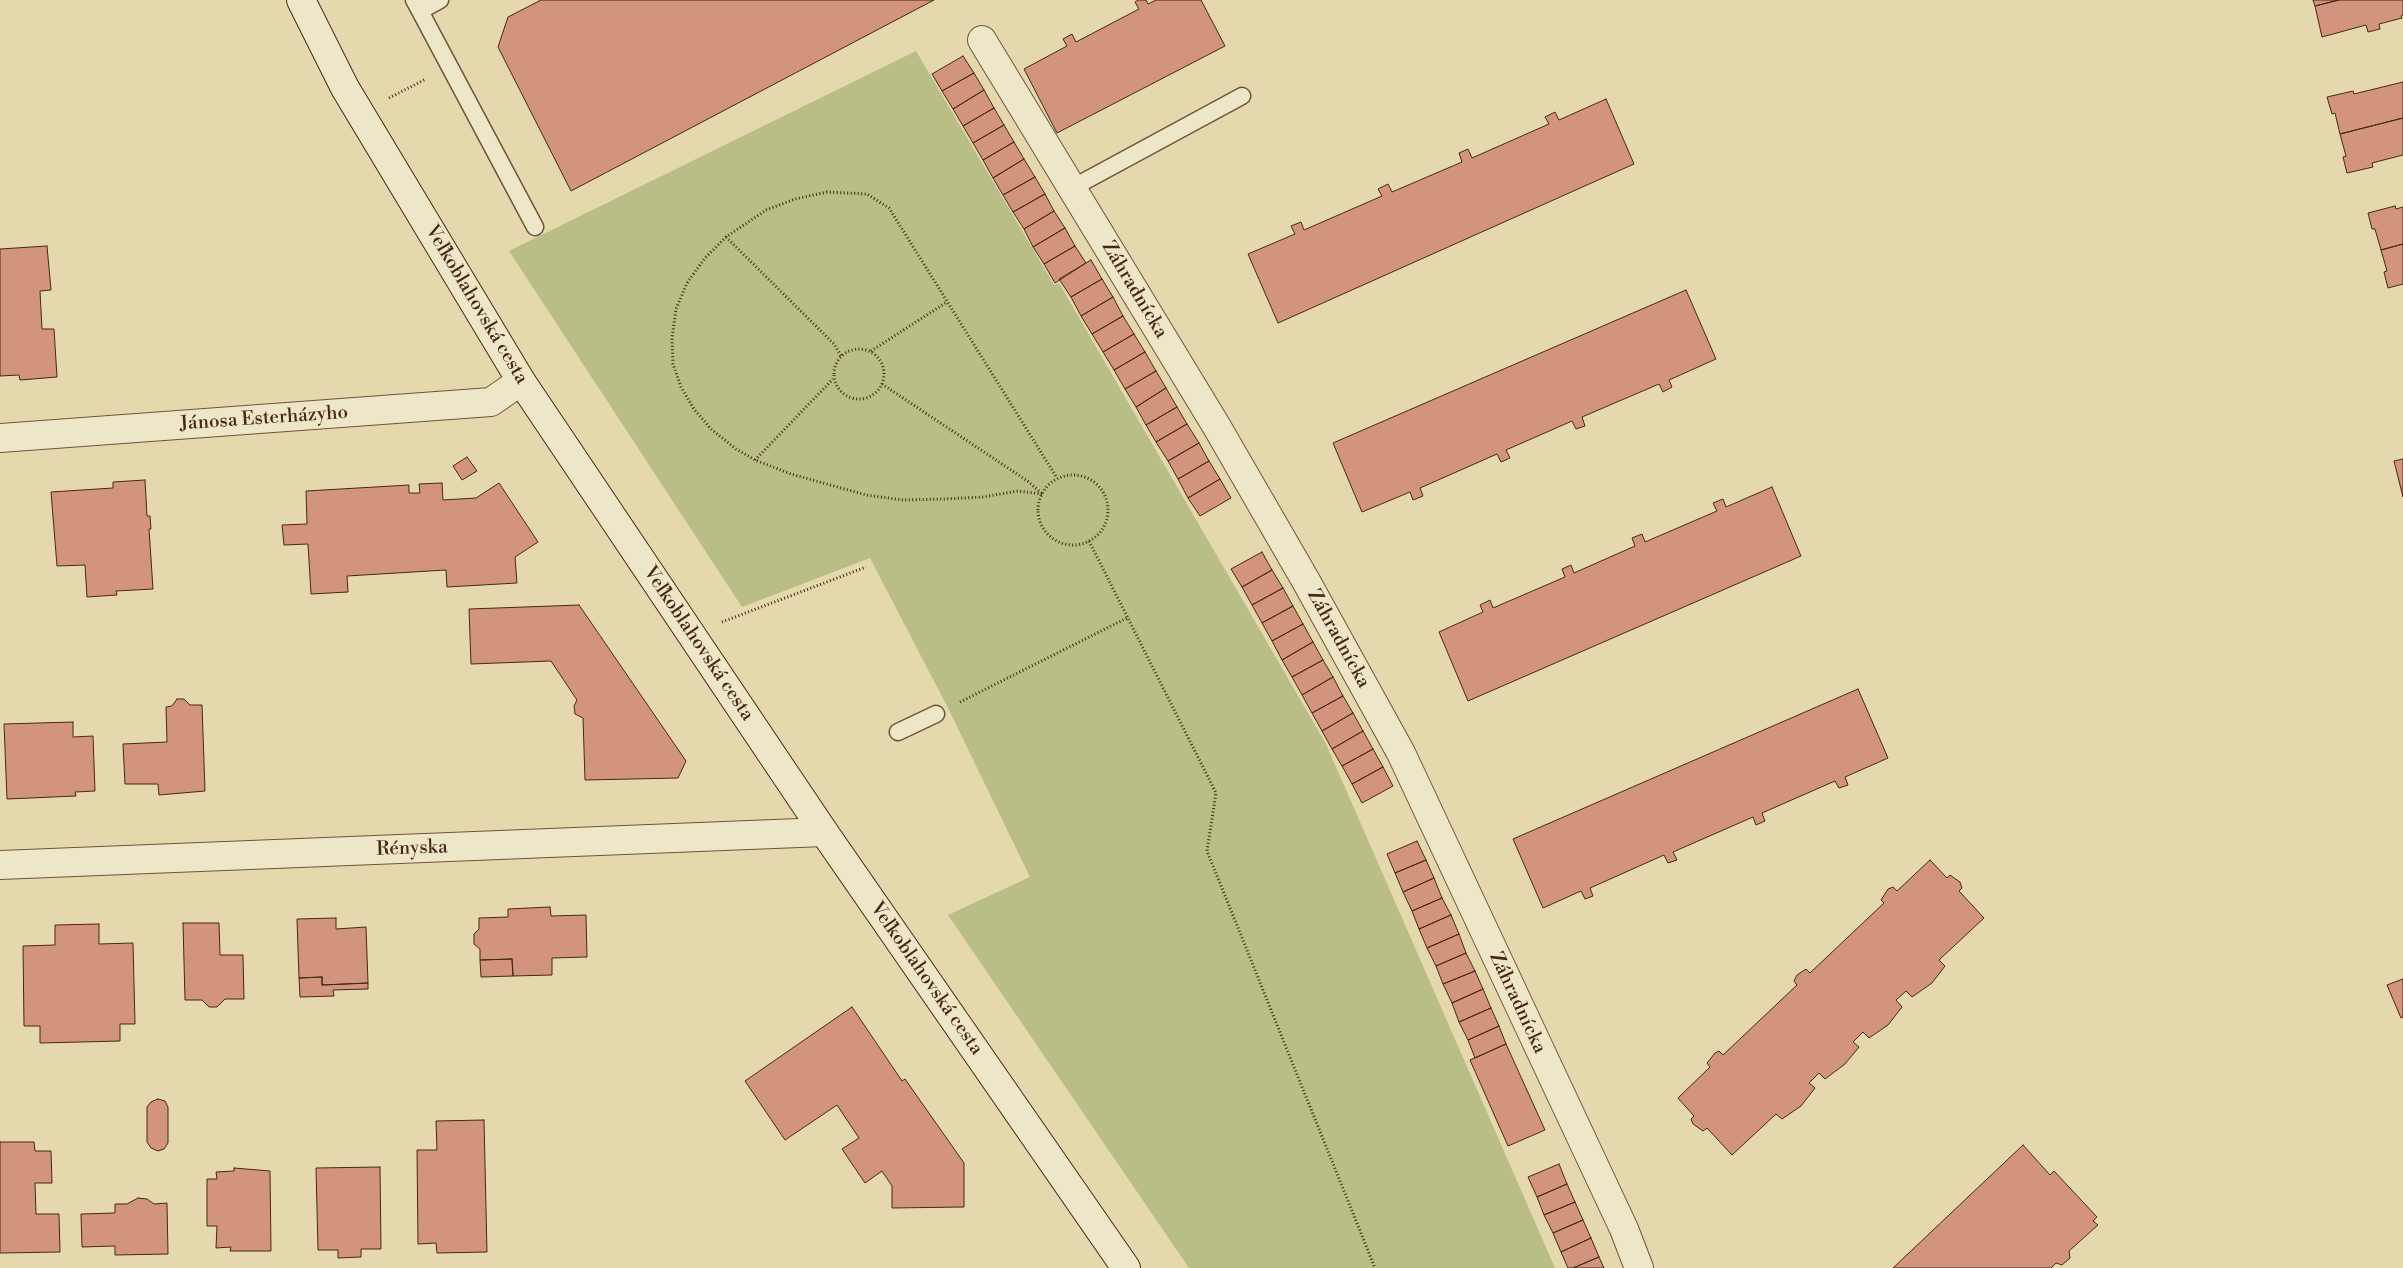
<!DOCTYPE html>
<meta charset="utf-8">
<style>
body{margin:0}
canvas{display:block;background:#e5d8ac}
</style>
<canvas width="2403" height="1268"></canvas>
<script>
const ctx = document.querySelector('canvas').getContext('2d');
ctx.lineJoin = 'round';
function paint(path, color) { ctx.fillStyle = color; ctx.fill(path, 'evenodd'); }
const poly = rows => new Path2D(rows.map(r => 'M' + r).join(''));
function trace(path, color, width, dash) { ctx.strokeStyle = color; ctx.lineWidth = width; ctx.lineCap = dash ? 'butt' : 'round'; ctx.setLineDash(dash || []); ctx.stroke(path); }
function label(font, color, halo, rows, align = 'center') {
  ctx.font = font + ' "Libre Bodoni",serif'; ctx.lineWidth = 5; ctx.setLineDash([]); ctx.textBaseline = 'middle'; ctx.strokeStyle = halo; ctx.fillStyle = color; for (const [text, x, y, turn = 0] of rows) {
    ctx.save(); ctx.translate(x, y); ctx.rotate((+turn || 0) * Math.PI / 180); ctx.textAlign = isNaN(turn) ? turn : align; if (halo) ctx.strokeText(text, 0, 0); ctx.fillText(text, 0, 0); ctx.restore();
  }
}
paint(poly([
 [916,51,1054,285,1059,283,1326,744,1555,1268,1189,1268,948,915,1030,877,948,708,870,558,742,607,509,251]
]), '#b9bd86');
const building = poly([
 [541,0,934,0,571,191,498,47,508,17,541,0],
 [1138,0,1146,0,1148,4,1156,0,1201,0,1225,46,1057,133,1024,69,1067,46,1063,39,1072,34,1076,42,1139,9,1135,2,1138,0],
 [2313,0,2339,0,2315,6,2313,0],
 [2339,0,2403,0,2403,15,2401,16,2402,18,2379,24,2380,29,2368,32,2366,25,2322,37,2315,6,2339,0],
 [963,56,974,73,942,91,932,74,963,56],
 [974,73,984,90,953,109,942,91,974,73],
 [2403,82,2403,118,2340,134,2335,113,2332,114,2327,97,2353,91,2354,94,2403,82],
 [984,90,994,108,963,126,953,109,984,90],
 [1606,99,1634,164,1278,323,1248,254,1295,234,1291,226,1301,222,1304,230,1382,196,1378,189,1388,184,1392,192,1462,162,1459,153,1468,149,1472,158,1549,124,1545,117,1555,112,1559,120,1606,99],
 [994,108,1004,125,973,143,963,126,994,108],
 [2403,118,2403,155,2372,163,2373,167,2347,173,2343,157,2346,156,2340,134,2403,118],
 [1004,125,1014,142,983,160,973,143,1004,125],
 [1014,142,1024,159,993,178,983,160,1014,142],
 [1024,159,1035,177,1003,195,993,178,1024,159],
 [1035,177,1045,194,1013,212,1003,195,1035,177],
 [1045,194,1054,211,1024,229,1013,212,1045,194],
 [2395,206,2396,209,2403,207,2403,244,2381,250,2375,229,2372,229,2368,213,2395,206],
 [1054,211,1065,228,1033,247,1024,229,1054,211],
 [1065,228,1075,246,1044,264,1033,247,1065,228],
 [2403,244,2403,284,2388,288,2384,272,2387,271,2381,250,2403,244],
 [47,246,51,290,40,291,42,329,54,329,57,377,20,380,19,375,0,376,0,249,47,246],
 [1075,246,1086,263,1055,283,1044,264,1075,246],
 [1091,260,1102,279,1071,297,1059,279,1091,260],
 [1102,279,1113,297,1081,316,1071,297,1102,279],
 [1686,290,1716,359,1669,380,1672,387,1663,392,1659,384,1582,417,1585,426,1576,429,1572,421,1506,450,1510,458,1501,462,1497,454,1420,488,1423,496,1413,500,1410,492,1362,512,1333,443,1686,290],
 [1113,297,1123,316,1092,334,1081,316,1113,297],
 [1123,316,1134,334,1103,352,1092,334,1123,316],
 [1134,334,1145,352,1114,370,1103,352,1134,334],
 [1145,352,1156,371,1125,389,1114,370,1145,352],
 [1156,371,1166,388,1136,407,1125,389,1156,371],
 [1166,388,1177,407,1146,425,1136,407,1166,388],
 [1177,407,1187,424,1156,442,1146,425,1177,407],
 [1187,424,1199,443,1168,461,1156,442,1187,424],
 [1199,443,1209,461,1178,479,1168,461,1199,443],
 [467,457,477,471,462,480,453,466,467,457],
 [2403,459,2403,497,2394,461,2403,459],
 [1209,461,1220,479,1188,498,1178,479,1209,461],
 [1220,479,1231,498,1200,516,1188,498,1220,479],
 [145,480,147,516,150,516,151,529,149,529,153,589,116,591,117,595,87,597,85,565,57,566,51,492,113,488,113,482,145,480],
 [442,483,443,500,476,498,499,483,538,542,515,557,517,583,447,587,446,570,347,576,348,592,311,594,308,544,284,545,282,525,307,524,306,491,409,485,409,493,420,493,419,484,442,483],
 [1772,487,1801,556,1468,701,1439,632,1483,612,1480,605,1490,600,1493,608,1565,577,1562,569,1571,565,1574,573,1635,546,1632,538,1642,534,1645,542,1717,511,1713,503,1723,499,1726,507,1772,487],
 [1262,552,1272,570,1242,587,1231,569,1262,552],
 [1272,570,1283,588,1252,605,1242,587,1272,570],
 [1283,588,1293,606,1262,623,1252,605,1283,588],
 [579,605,686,761,678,778,585,780,583,718,575,714,574,706,577,700,551,661,471,664,469,609,579,605],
 [1293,606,1303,624,1272,641,1262,623,1293,606],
 [1303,624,1313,642,1282,660,1272,641,1303,624],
 [1313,642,1323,660,1292,677,1282,660,1313,642],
 [1323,660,1333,677,1302,695,1292,677,1323,660],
 [1333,677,1343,696,1312,713,1302,695,1333,677],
 [1858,689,1888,758,1845,777,1848,785,1839,788,1835,781,1762,813,1765,821,1756,825,1753,817,1673,852,1677,860,1668,863,1664,855,1590,888,1593,896,1585,899,1581,891,1543,908,1513,839,1858,689],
 [1343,696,1353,713,1322,731,1312,713,1343,696],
 [177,699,184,699,190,705,202,705,205,791,159,795,158,784,125,784,123,744,167,742,166,707,172,706,177,699],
 [1353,713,1363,731,1332,749,1322,731,1353,713],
 [73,722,73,737,93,736,95,791,75,792,76,796,7,799,4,724,73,722],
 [1363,731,1373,749,1342,766,1332,749,1363,731],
 [1373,749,1383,767,1352,784,1342,766,1373,749],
 [1383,767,1393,786,1362,803,1352,784,1383,767],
 [1417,841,1426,860,1395,873,1387,854,1417,841],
 [1426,860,1434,878,1403,892,1395,873,1426,860],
 [1930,860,1947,878,1950,875,1960,882,1962,888,1959,891,1984,918,1939,960,1945,966,1932,983,1912,997,1906,991,1896,1000,1902,1007,1888,1025,1869,1038,1863,1032,1853,1042,1859,1047,1845,1064,1825,1079,1819,1073,1809,1083,1815,1088,1801,1106,1782,1119,1776,1114,1732,1155,1707,1128,1703,1131,1693,1124,1691,1119,1694,1116,1678,1098,1710,1067,1707,1063,1715,1053,1719,1051,1723,1055,1797,985,1794,981,1797,975,1806,969,1810,973,1884,903,1881,900,1888,889,1893,887,1897,891,1930,860],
 [1434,878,1442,898,1412,911,1403,892,1434,878],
 [1442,898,1451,915,1419,929,1412,911,1442,898],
 [550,907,551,916,586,915,587,957,552,958,552,975,513,976,512,959,480,960,480,949,474,944,474,934,479,929,479,918,508,917,508,909,550,907],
 [1451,915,1459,934,1427,948,1419,929,1451,915],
 [336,918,336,929,366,927,368,983,322,985,322,977,299,978,297,919,336,918],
 [183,923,219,923,220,955,243,955,244,999,225,999,217,1007,209,1007,202,1000,185,1000,183,923],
 [99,924,99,944,133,943,135,1024,120,1024,120,1041,40,1043,40,1026,24,1026,23,946,55,945,55,925,99,924],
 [1459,934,1466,953,1436,966,1427,948,1459,934],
 [1466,953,1475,971,1443,984,1436,966,1466,953],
 [512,959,513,976,481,977,480,960,512,959],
 [1475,971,1483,989,1452,1003,1443,984,1475,971],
 [322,977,322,985,368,983,368,989,333,990,334,996,300,997,299,978,322,977],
 [2403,979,2403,1017,2401,1018,2387,985,2403,979],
 [1483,989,1491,1008,1459,1022,1452,1003,1483,989],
 [852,1007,902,1081,905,1079,964,1163,964,1207,892,1208,892,1186,882,1171,865,1183,842,1149,859,1138,837,1105,785,1140,745,1081,852,1007],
 [1491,1008,1499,1026,1468,1040,1459,1022,1491,1008],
 [1499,1026,1506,1044,1475,1058,1468,1040,1499,1026],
 [1506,1044,1545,1130,1508,1146,1470,1060,1506,1044],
 [158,1099,165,1101,168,1107,168,1143,164,1149,158,1151,151,1148,147,1142,147,1107,151,1102,158,1099],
 [484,1120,487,1252,437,1253,436,1243,418,1244,417,1150,437,1150,436,1121,484,1120],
 [0,1142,34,1142,35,1151,51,1151,52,1183,35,1183,36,1214,59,1214,60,1252,0,1253,0,1142],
 [2023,1145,2050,1175,2054,1171,2097,1217,2093,1221,2098,1225,2069,1251,2070,1258,2062,1265,2056,1263,2051,1268,1893,1268,2023,1145],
 [1559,1164,1567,1184,1537,1197,1528,1177,1559,1164],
 [380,1167,381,1249,361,1249,361,1257,338,1258,338,1250,318,1250,316,1168,380,1167],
 [234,1168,270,1171,271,1251,230,1251,231,1247,216,1248,217,1226,207,1226,207,1179,217,1179,216,1172,234,1171,234,1168],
 [1567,1184,1575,1202,1544,1215,1537,1197,1567,1184],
 [138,1198,147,1199,154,1204,167,1203,168,1254,115,1255,115,1246,82,1247,81,1214,115,1213,115,1204,127,1204,138,1198],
 [1575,1202,1583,1220,1553,1233,1544,1215,1575,1202],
 [1583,1220,1591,1238,1561,1252,1553,1233,1583,1220],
 [1591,1238,1599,1257,1573,1268,1568,1268,1561,1252,1591,1238],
 [1599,1257,1604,1268,1573,1268,1599,1257]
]);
paint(building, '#d2947d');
trace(building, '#462815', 1);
const lane = poly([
 [414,0,420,11,440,0],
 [420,11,535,227],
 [1072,188,1242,96],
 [898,732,936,714]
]);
const street = poly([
 [982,40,1217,427,1306,581,1401,753,1624,1229,1639,1268],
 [0,438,491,402,521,381],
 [0,865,824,832]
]);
const secondary = poly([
 [301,0,345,88,521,381,824,832,1126,1268]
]);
trace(lane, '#6e543b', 19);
trace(street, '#6e543b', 30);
trace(secondary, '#462815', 30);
trace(poly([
 [389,98,426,79],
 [726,237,834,344,841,356],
 '834 374a25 25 0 1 1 50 0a25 25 0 1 1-50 0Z',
 [871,351,947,302],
 [882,384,1029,482,1041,493],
 [755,460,833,379],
 '1038 510a35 35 0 1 1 70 0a35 35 0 1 1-70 0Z',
 [1042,494,1018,491,983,497,944,499,903,500,866,495,791,474,755,460,736,449,711,429,694,409,681,387,673,364,672,338,676,309,687,283,705,258,726,237,766,210,795,199,827,192,867,194,889,208,1057,478],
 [1089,541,1216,793,1207,851,1375,1268],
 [722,622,866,567],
 [960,702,1129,617]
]), '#462815', 3, [1, 2.5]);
trace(lane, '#eee6c9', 16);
trace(street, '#eee6c9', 28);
trace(secondary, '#eee6c9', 28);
label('19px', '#462815', '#eee6c9', [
 ["Záhradnícka",1134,290,59],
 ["Veľkoblahovská cesta",476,305,59],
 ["Jánosa Esterházyho",264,419,-4],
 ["Záhradnícka",1338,639,61],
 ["Veľkoblahovská cesta",698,644,56],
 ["Rényska",412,849,-2],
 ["Veľkoblahovská cesta",926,979,55],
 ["Záhradnícka",1517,1003,65]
]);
</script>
